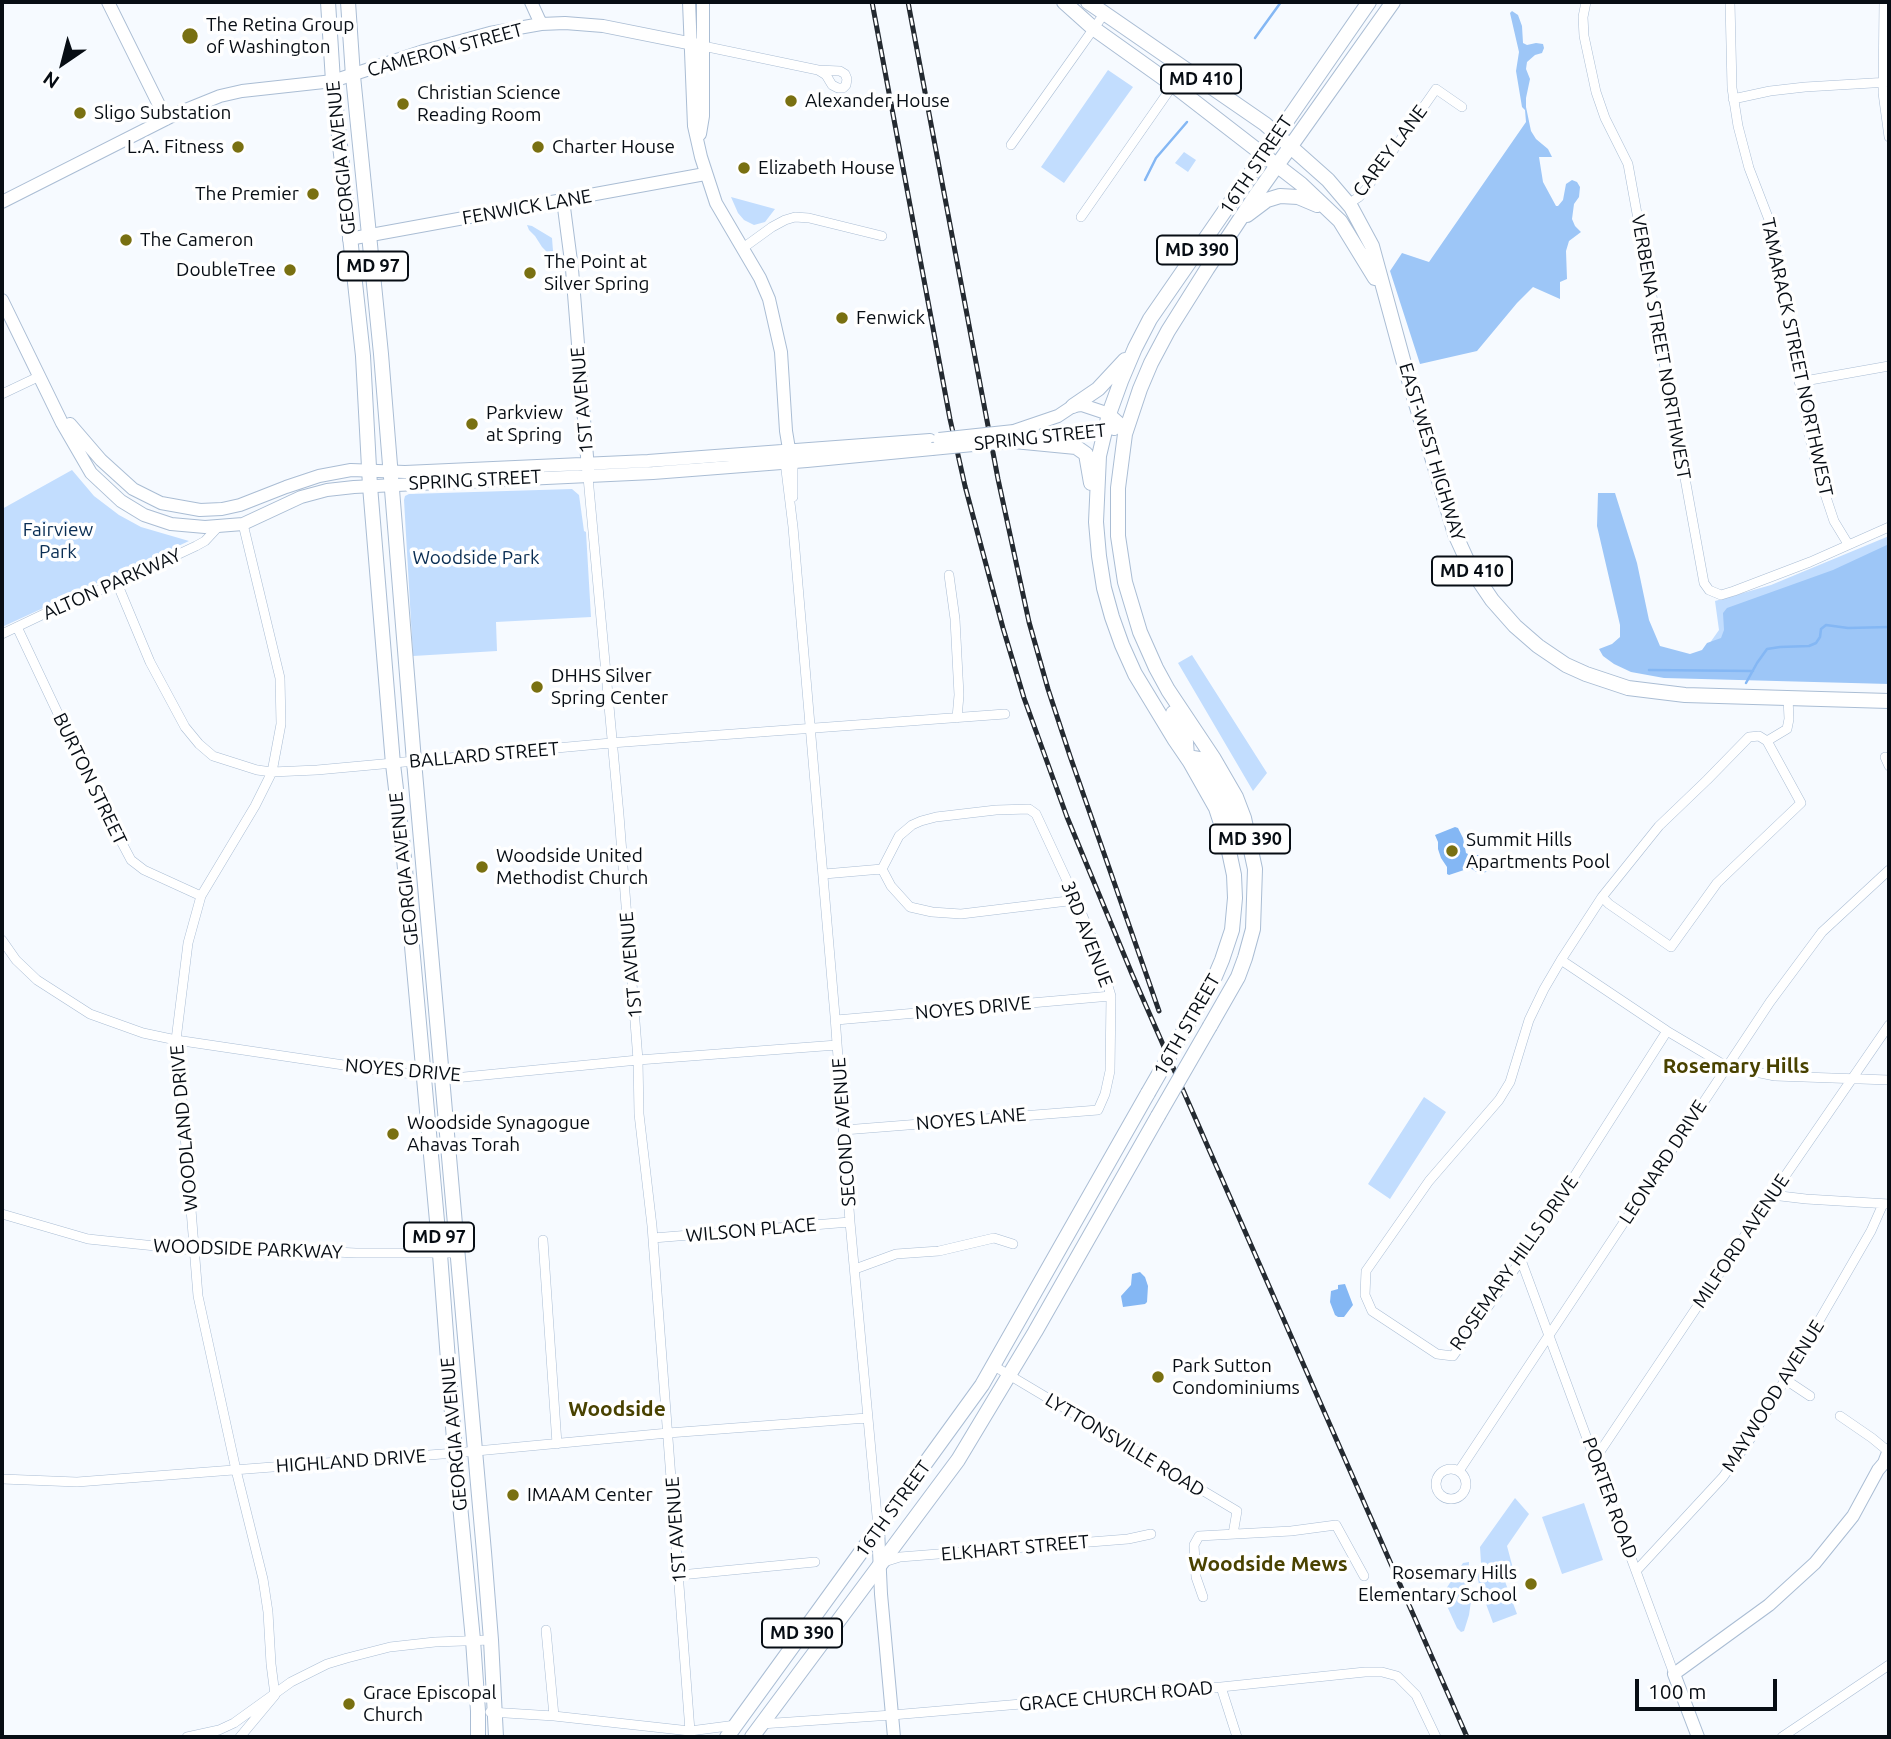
<!DOCTYPE html>
<style>
body{margin:0}
#map{position:relative;width:1891px;height:1739px;overflow:hidden;background:#f6faff;font-family:Ubuntu,sans-serif}
canvas{display:block}
.frame{position:absolute;inset:0;border:4px solid #070d14;pointer-events:none}
.north{position:absolute;left:28px;top:28px;width:70px;height:70px;-webkit-text-stroke:5px #fff;paint-order:stroke;rotate:215deg;font-size:19px;font-weight:700;line-height:28px;text-align:center;color:#070d14}
.north::after{content:'';display:block;margin:auto;width:24px;height:32px;background:#070d14;clip-path:polygon(50% 0,100% 100%,50% 72%,0 100%)}
.scale{position:absolute;left:1635px;top:1679px;width:142px;height:32px;box-sizing:border-box;border:4px solid #070d14;border-top:0;padding-left:9px;font-size:21px;line-height:24px;white-space:nowrap;color:#070d14;-webkit-text-stroke:5px #fff;paint-order:stroke}
</style>
<div id="map">
<canvas width="1891" height="1739"></canvas>
<div class="frame"></div>
<div class="north">N</div>
<div class="scale">100 m</div>
</div>
<script>
const ctx = document.querySelector('canvas').getContext('2d');
ctx.lineJoin = 'round';
function paint(path, color) { ctx.fillStyle = color; ctx.fill(path, 'evenodd'); }
const poly = rows => new Path2D(rows.map(r => 'M' + r).join(''));
function trace(path, color, width, dash) { ctx.strokeStyle = color; ctx.lineWidth = width; ctx.lineCap = dash ? 'butt' : 'round'; ctx.setLineDash(dash || []); ctx.stroke(path); }
function label(font, color, halo, rows, align = 'center') {
  ctx.font = font + ' Ubuntu,sans-serif'; ctx.lineWidth = 7; ctx.setLineDash([]); ctx.textBaseline = 'middle'; ctx.strokeStyle = halo; ctx.fillStyle = color; for (const [text, x, y, turn = 0] of rows) {
    ctx.save(); ctx.translate(x, y); ctx.rotate((+turn || 0) * Math.PI / 180); ctx.textAlign = isNaN(turn) ? turn : align; if (halo) ctx.strokeText(text, 0, 0); ctx.fillText(text, 0, 0); ctx.restore();
  }
}
paint(poly([
 [1108,70,1133,87,1064,183,1041,167],
 [1184,152,1196,160,1188,172,1175,163],
 [731,197,775,209,765,222,754,225,744,220,738,213],
 [527,225,532,226,552,238,553,251,547,252,542,247,535,236,529,230],
 [72,470,94,496,119,515,141,527,189,541,2,627,2,509],
 [572,489,579,495,584,531,586,532,591,617,496,622,497,651,413,656,404,500,405,496,409,494],
 [1889,536,1889,617,1707,647,1719,630,1715,601,1771,585],
 [1192,655,1267,773,1253,791,1178,663],
 [1424,1097,1446,1112,1390,1199,1368,1184],
 [1515,1498,1529,1514,1507,1546,1514,1572,1503,1576,1517,1614,1493,1623,1479,1585,1477,1572,1481,1563,1480,1547],
 [1584,1503,1603,1560,1562,1574,1542,1517],
 [1469,1562,1467,1597,1471,1601,1469,1615,1464,1631,1461,1632,1457,1628,1442,1595,1463,1563]
]), '#c2ddfe');
paint(poly([
 [1512,11,1518,15,1522,26,1523,43,1527,45,1536,43,1543,44,1544,48,1542,53,1535,55,1527,62,1526,69,1530,79,1526,98,1526,107,1531,131,1536,139,1548,149,1552,157,1539,157,1543,182,1556,206,1558,206,1563,200,1566,184,1572,180,1577,182,1580,187,1579,197,1574,204,1572,219,1575,226,1581,232,1569,241,1566,251,1567,279,1560,282,1560,299,1533,287,1517,303,1477,351,1420,364,1390,271,1402,253,1429,262,1526,122,1525,110,1522,107,1516,71,1519,52,1510,13],
 [1598,493,1615,493,1637,563,1649,620,1660,646,1690,654,1702,650,1707,643,1721,638,1724,630,1723,613,1727,608,1833,570,1889,544,1889,684,1664,678,1631,672,1614,664,1603,656,1599,649,1612,644,1620,637,1620,625,1597,526]
]), '#9dc6f7');
paint(poly([
 [1455,827,1458,828,1463,838,1466,853,1470,855,1483,855,1488,858,1490,864,1486,872,1480,874,1470,868,1449,875,1447,874,1447,867,1441,858,1438,849,1438,842,1435,835],
 [1140,1272,1145,1277,1148,1286,1147,1302,1145,1304,1123,1307,1121,1296,1131,1285,1132,1274],
 [1345,1284,1353,1305,1344,1317,1338,1317,1335,1315,1330,1302,1331,1291,1338,1289,1338,1285]
]), '#84b7f4');
trace(poly([
 [1255,38,1281,2],
 [1145,180,1156,158,1187,122],
 [1649,670,1753,671],
 [1746,683,1757,663,1767,649,1780,647,1809,646,1816,643,1820,637,1821,629,1826,625,1848,628,1889,627]
]), '#84b7f4', 2.5);
const street = poly([
 [1586,2,1583,17,1584,36,1596,92,1605,118,1628,164,1704,583,1709,590,1721,595,1734,591,1810,562,1889,527],
 [1730,2,1732,88,1738,126,1749,168,1771,225,1775,241,1808,430,1818,473,1834,521,1848,544],
 [1884,2,1883,93,1889,137],
 [703,46,818,70,840,71,845,74,847,79,846,85,843,88,838,88,832,85,826,75,818,70],
 [1733,99,1770,91,1805,87,1889,82],
 [1011,145,1104,14],
 [1348,204,1359,197,1366,189,1436,89,1462,107],
 [1081,217,1173,85],
 [743,248,772,227,785,220,795,217,809,218,882,236],
 [1799,382,1889,366],
 [2,394,40,376],
 [785,462,793,527,835,1016,850,1222,878,1527],
 [588,477,619,815,638,1060,639,1114,652,1226,690,1731],
 [793,497,793,462],
 [949,575,955,619,959,695,957,718],
 [117,583,150,662,185,727,199,744,213,756,257,770,272,772,317,770,611,743,1005,714],
 [17,627,97,796,131,860,144,870,201,896],
 [2,634,65,604,117,583,196,546,205,541,218,527],
 [1767,741,1787,729,1789,719,1788,698],
 [1885,757,1889,766],
 [824,874,882,869,891,886,910,907,932,912,961,914,1076,900],
 [1602,897,1609,904,1671,947,1717,883,1801,803,1767,741,1759,736,1749,737,1707,780,1659,826,1602,897,1561,960,1544,989,1529,1020,1510,1082,1499,1100,1429,1181,1366,1271,1365,1295,1372,1311,1437,1354,1453,1356,1521,1260,1667,1031],
 [2,940,16,960,37,980,90,1014,143,1033,176,1040,384,1071,454,1078,638,1060,837,1045],
 [1561,960,1667,1031,1726,1066,1775,1076,1889,1080],
 [836,1020,1111,996],
 [844,1130,1098,1110,1105,1094,1110,1071,1111,996,1098,953,1076,900,1036,814,1029,809,996,810,936,817,921,821,912,825,899,836,882,869],
 [1772,1195,1806,1199,1889,1204],
 [2,1214,88,1239,194,1250,292,1250,356,1253,457,1253],
 [653,1238,850,1222],
 [543,1240,557,1444],
 [1521,1260,1674,1674],
 [855,1269,896,1254,939,1251,994,1238,1013,1244],
 [994,1366,1237,1511,1233,1534],
 [1786,1380,1810,1396],
 [1840,1416,1872,1438,1889,1452],
 [1595,1459,1772,1195,1889,1025],
 '1436 1484a15 15 0 1 1 30 0a15 15 0 1 1-30 0Z',
 [1459,1471,1770,1002,1822,932,1889,870],
 [2,1479,77,1482,455,1453,668,1433,867,1418],
 [884,1562,900,1557,1128,1539,1151,1534],
 [1636,1571,1723,1477,1753,1435,1871,1231,1883,1204],
 [680,1575,815,1562],
 [1203,1597,1196,1577,1194,1545,1199,1536,1291,1531,1336,1525,1364,1576],
 [546,1630,554,1716],
 [1221,1687,1237,1737],
 [490,1712,554,1716,690,1731,736,1725],
 [761,1724,892,1715,1221,1687,1365,1672,1382,1672,1397,1676,1416,1695,1436,1737],
 [187,1737,219,1730,234,1723,291,1682,327,1664,347,1658,390,1647,435,1642,491,1640],
 [240,1737,275,1695,271,1664,268,1612,263,1579,236,1470,198,1296,178,1049,176,1040,188,943,201,896,255,806,272,772,281,724,280,678,243,524],
 [1782,1737,1889,1665]
]);
const secondary = poly([
 [108,2,166,119],
 [531,2,541,24],
 [689,2,694,126,701,157,716,203,760,278,769,299,781,352,786,431,790,455],
 [700,134,703,116,703,2],
 [563,200,572,269,588,469],
 [2,202,178,113,220,96,242,91,333,81,424,51,490,33,541,24,565,23,603,26,703,46],
 [349,239,705,174],
 [2,300,62,423,91,473,121,501,144,515,171,524,205,527,243,524,301,497,327,490,354,487,653,473,807,461,932,449],
 [70,424,101,460,133,489,161,503,200,510,222,509,240,505,286,487,319,476,351,470,405,472,648,461,930,440],
 [1014,431,1058,416,1073,406,1082,405,1109,414,1127,430],
 [1032,439,1106,427,1114,429],
 [878,1529,881,1594,894,1737],
 [1698,1737,1674,1674,1769,1605,1815,1563,1853,1516,1878,1470,1884,1463,1889,1450]
]);
const primary = poly([
 [328,2,333,81,363,356,370,486,393,764,403,847,440,1254,455,1453,473,1640,478,1711,478,1737],
 [348,2,353,76,381,354,414,761,484,1552,491,1640,496,1737],
 [1064,2,1093,28,1173,85,1301,184,1340,221,1375,278],
 [1088,2,1265,124,1328,180,1351,207,1372,246,1405,367,1455,534,1471,569,1492,600,1515,626,1538,646,1566,665,1586,674,1628,688,1685,695,1889,701],
 [1247,215,1267,200,1280,196,1298,197,1317,205],
 [1073,406,1098,389,1125,360],
 [1014,441,1076,447,1086,454,1091,483],
 [1173,713,1183,729,1186,742,1187,756],
 [1187,757,1199,759,1207,766,1212,773,1225,797,1242,842],
 [1194,1013,1211,986,1222,960,1232,930,1235,898,1234,875,1227,842,1216,808,1190,762,1175,740,1135,674,1122,645,1112,617,1104,588,1099,556,1096,522,1099,456,1109,414,1121,381,1135,348,1150,319,1369,2],
 [1210,1026,1238,977,1245,958,1253,929,1255,869,1244,818,1236,797,1214,759,1168,690,1156,668,1140,632,1125,582,1118,536,1118,488,1125,434,1140,389,1151,363,1168,331,1207,269,1256,195,1393,2],
 [727,1737,982,1385,1148,1093],
 [752,1737,958,1460,1035,1332,1158,1116]
]);
trace(street, '#aabdd4', 10);
trace(secondary, '#aabdd4', 14);
trace(primary, '#aabdd4', 16);
trace(street, '#fff', 9);
trace(secondary, '#fff', 12);
trace(primary, '#fff', 14);
const rail = poly([
 [872,2,950,419,965,486,1003,628,1024,698,1067,817,1132,974,1467,1737],
 [908,2,998,479,1029,622,1048,689,1070,756,1159,1011]
]);
trace(rail, '#242a31', 5);
trace(rail, '#fff', 2.5, [8]);
const secondaryBridge = poly([
 [939,439,1014,431],
 [932,449,1014,441]
]);
const primaryBridge = poly([
 [1148,1093,1194,1013],
 [1158,1116,1210,1026]
]);
trace(secondaryBridge, '#aabdd4', 14, []);
trace(primaryBridge, '#aabdd4', 16, []);
trace(secondaryBridge, '#fff', 12);
trace(primaryBridge, '#fff', 14);
for (const [x, y, r, color] of [
 [190,36,9,"#797011"],
 [791,101,7,"#797011"],
 [403,104,7,"#797011"],
 [80,113,7,"#797011"],
 [238,147,7,"#797011"],
 [538,147,7,"#797011"],
 [744,168,7,"#797011"],
 [313,194,7,"#797011"],
 [126,240,7,"#797011"],
 [290,270,7,"#797011"],
 [530,273,7,"#797011"],
 [842,318,7,"#797011"],
 [472,424,7,"#797011"],
 [537,687,7,"#797011"],
 [1452,851,7,"#797011"],
 [482,867,7,"#797011"],
 [393,1134,7,"#797011"],
 [1158,1377,7,"#797011"],
 [513,1495,7,"#797011"],
 [1531,1584,7,"#797011"],
 [349,1704,7,"#797011"]
]) { const dot = new Path2D(); dot.arc(x, y, r, 0, 2 * Math.PI); ctx.fillStyle = color; ctx.fill(dot); trace(dot, '#fff', 2.5); }
for (const [x, y, w] of [
 [1201,79,80],
 [1197,250,80],
 [373,266,70],
 [1472,571,80],
 [1250,839,80],
 [439,1237,70],
 [802,1633,80]
]) { const box = new Path2D(); box.roundRect(x - w / 2, y - 14.5, w, 29, 5); ctx.fillStyle = '#fff'; ctx.fill(box); trace(box, '#070d14', 2); }
label('bold 18px', '#070d14', null, [
 ["MD 410",1201,79],
 ["MD 390",1197,250],
 ["MD 97",373,266],
 ["MD 410",1472,571],
 ["MD 390",1250,839],
 ["MD 97",439,1237],
 ["MD 390",802,1633]
]);
label('19px', '#070d14', '#fff', [
 ["The Retina Group",206,25],
 ["of Washington",206,47],
 ["Christian Science",417,93],
 ["Reading Room",417,115],
 ["Alexander House",805,101],
 ["Sligo Substation",94,113],
 ["L.A. Fitness",224,147,"right"],
 ["Charter House",552,147],
 ["Elizabeth House",758,168],
 ["The Premier",299,194,"right"],
 ["The Cameron",140,240],
 ["The Point at",544,262],
 ["Silver Spring",544,284],
 ["DoubleTree",276,270,"right"],
 ["Fenwick",856,318],
 ["Parkview",486,413],
 ["at Spring",486,435],
 ["DHHS Silver",551,676],
 ["Spring Center",551,698],
 ["Summit Hills",1466,840],
 ["Apartments Pool",1466,862],
 ["Woodside United",496,856],
 ["Methodist Church",496,878],
 ["Woodside Synagogue",407,1123],
 ["Ahavas Torah",407,1145],
 ["Park Sutton",1172,1366],
 ["Condominiums",1172,1388],
 ["IMAAM Center",527,1495],
 ["Rosemary Hills",1517,1573,"right"],
 ["Elementary School",1517,1595,"right"],
 ["Grace Episcopal",363,1693],
 ["Church",363,1715]
], 'left');
label('19px', '#070d14', '#fff', [
 ["CAMERON STREET",445,50,-15],
 ["CAREY LANE",1390,151,-53],
 ["GEORGIA AVENUE",341,158,-96],
 ["16TH STREET",1256,165,-56],
 ["FENWICK LANE",527,207,-10],
 ["VERBENA STREET NORTHWEST",1661,347,80],
 ["TAMARACK STREET NORTHWEST",1797,357,78],
 ["1ST AVENUE",582,400,-95],
 ["SPRING STREET",1040,437,-6],
 ["EAST-WEST HIGHWAY",1432,452,73],
 ["SPRING STREET",475,480,-3],
 ["ALTON PARKWAY",112,584,-24],
 ["BALLARD STREET",484,755,-5],
 ["BURTON STREET",90,779,64],
 ["GEORGIA AVENUE",404,869,-96],
 ["3RD AVENUE",1087,934,69],
 ["1ST AVENUE",631,965,-95],
 ["NOYES DRIVE",973,1008,-5],
 ["16TH STREET",1187,1025,-60],
 ["NOYES DRIVE",403,1070,5],
 ["NOYES LANE",971,1119,-5],
 ["WOODLAND DRIVE",184,1128,-95],
 ["SECOND AVENUE",844,1132,-94],
 ["LEONARD DRIVE",1663,1162,-57],
 ["WILSON PLACE",751,1230,-5],
 ["MILFORD AVENUE",1741,1241,-56],
 ["WOODSIDE PARKWAY",248,1249,2],
 ["ROSEMARY HILLS DRIVE",1514,1263,-55],
 ["MAYWOOD AVENUE",1773,1396,-58],
 ["GEORGIA AVENUE",454,1434,-95],
 ["LYTTONSVILLE ROAD",1125,1445,31],
 ["HIGHLAND DRIVE",351,1461,-4],
 ["PORTER ROAD",1610,1498,70],
 ["16TH STREET",893,1509,-54],
 ["1ST AVENUE",676,1530,-94],
 ["ELKHART STREET",1015,1548,-5],
 ["GRACE CHURCH ROAD",1116,1696,-5]
]);
label('19px', '#092d53', '#fff', [
 ["Fairview",58,530],
 ["Park",58,552],
 ["Woodside Park",476,558]
]);
label('bold 21px', '#494200', '#fff', [
 ["Rosemary Hills",1736,1066],
 ["Woodside",617,1409],
 ["Woodside Mews",1268,1564]
]);
</script>
